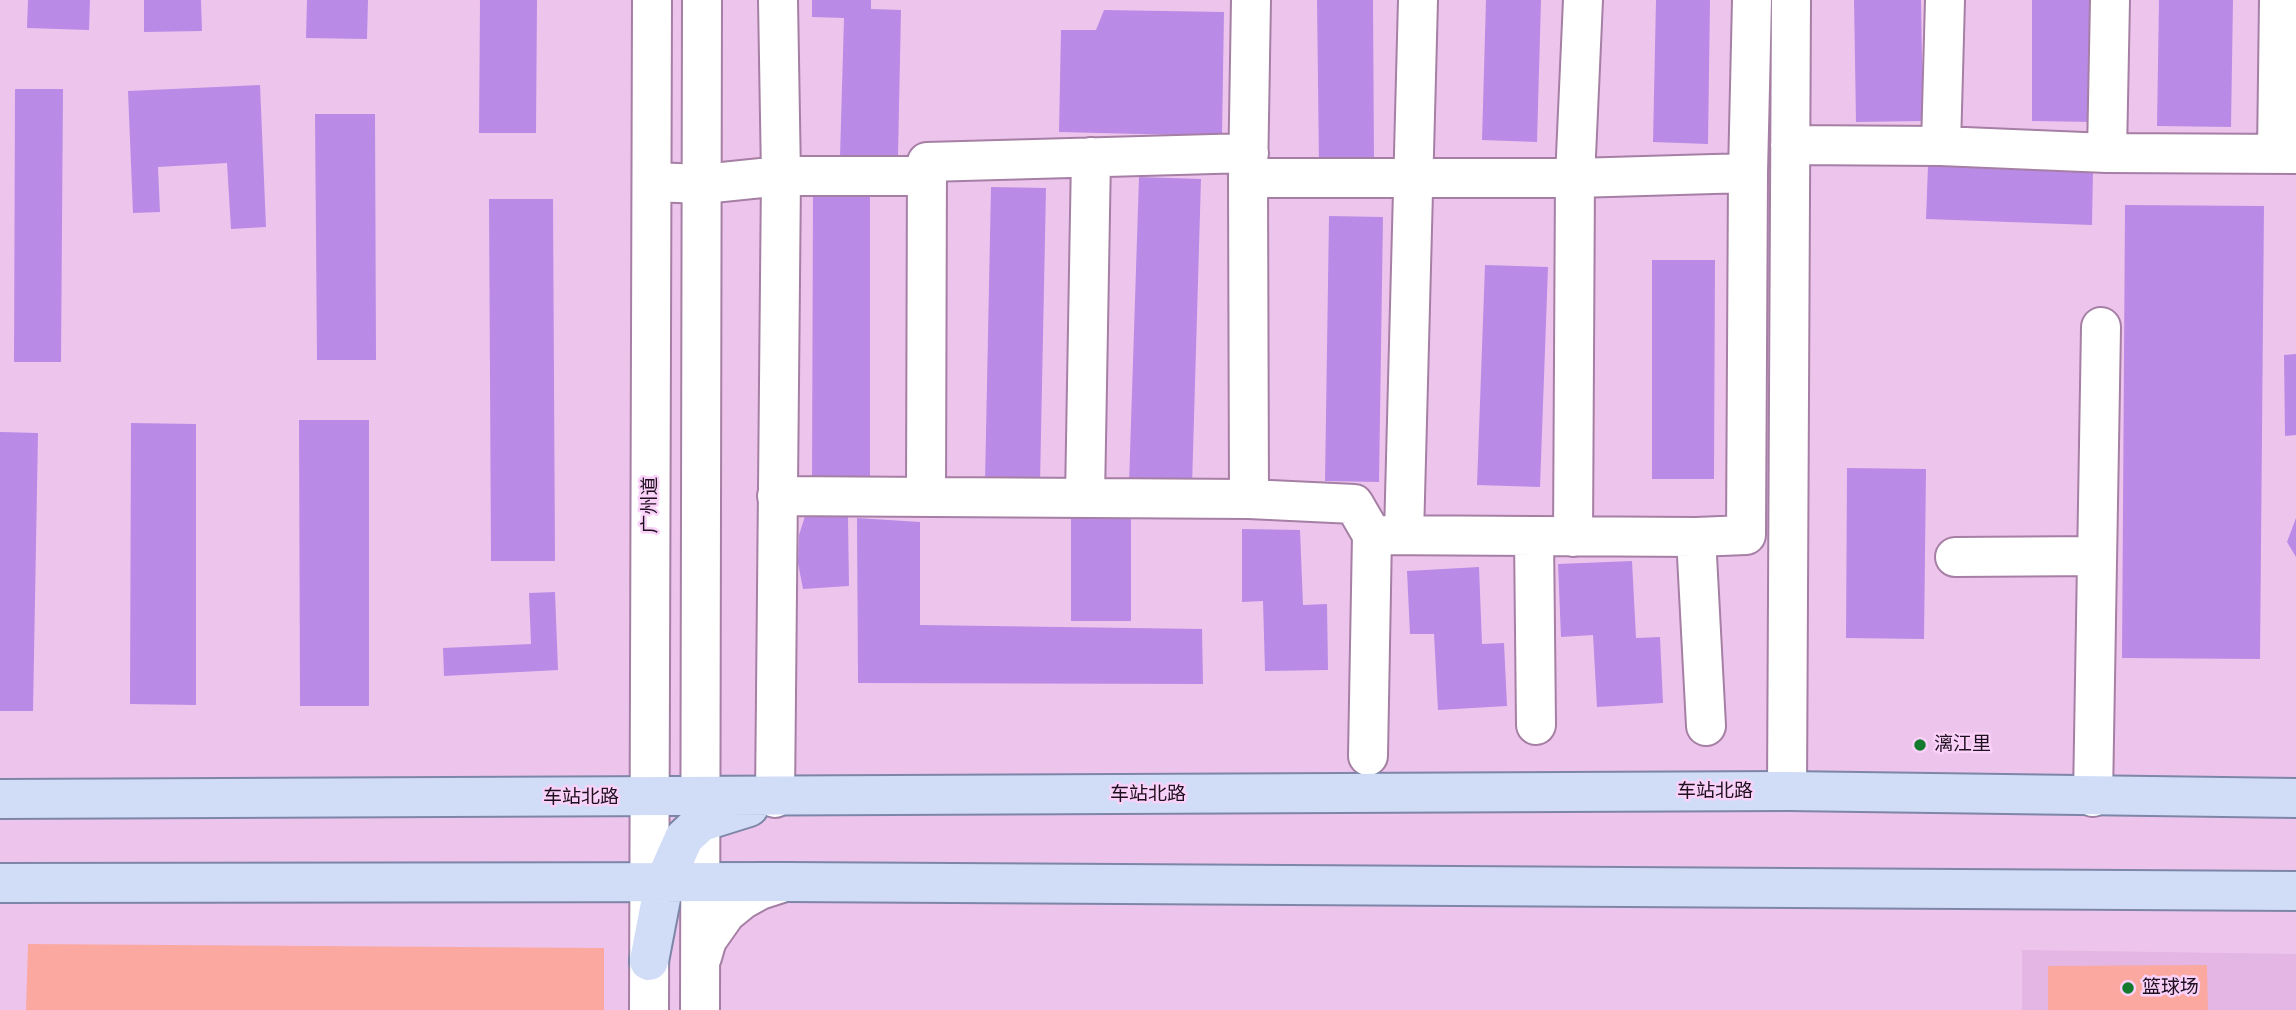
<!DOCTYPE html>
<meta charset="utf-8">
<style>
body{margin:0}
canvas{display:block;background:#edc4ec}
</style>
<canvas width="2296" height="1010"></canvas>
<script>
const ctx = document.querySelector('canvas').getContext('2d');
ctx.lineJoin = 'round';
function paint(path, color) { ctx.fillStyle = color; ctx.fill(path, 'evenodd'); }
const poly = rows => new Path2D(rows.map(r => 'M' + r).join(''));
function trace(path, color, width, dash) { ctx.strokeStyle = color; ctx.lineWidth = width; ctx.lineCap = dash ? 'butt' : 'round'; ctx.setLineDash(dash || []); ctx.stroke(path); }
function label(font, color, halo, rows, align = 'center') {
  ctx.font = font + ' "PT Sans Narrow","Noto Sans SC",sans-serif'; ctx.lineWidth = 5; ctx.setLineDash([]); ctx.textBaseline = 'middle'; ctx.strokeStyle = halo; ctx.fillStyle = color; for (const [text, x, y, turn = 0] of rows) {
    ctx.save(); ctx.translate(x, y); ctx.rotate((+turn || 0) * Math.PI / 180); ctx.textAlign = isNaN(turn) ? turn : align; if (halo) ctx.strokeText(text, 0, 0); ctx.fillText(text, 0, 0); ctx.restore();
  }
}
paint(poly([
 [2022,950,2296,954,2296,1010,2022,1010]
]), '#e4b6e3');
paint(poly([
 [28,944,604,948,604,1010,26,1010],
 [2207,965,2208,1010,2048,1010,2048,966]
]), '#fba9a0');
paint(poly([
 [28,0,90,0,89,30,27,28],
 [144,0,201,0,202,31,144,32],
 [307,0,368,0,367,39,306,38],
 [480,0,537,0,536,133,479,133],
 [812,0,871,0,871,9,901,10,898,156,840,157,844,18,812,17],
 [1317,0,1373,0,1374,165,1319,166],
 [1486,0,1541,0,1537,142,1482,140],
 [1656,0,1710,0,1708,144,1653,142],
 [1854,0,1921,0,1923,121,1856,122],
 [2032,0,2094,0,2094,122,2032,121],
 [2159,0,2233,0,2231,127,2157,126],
 [1104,10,1224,12,1222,136,1059,132,1061,30,1096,30],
 [260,85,266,227,231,229,227,163,158,167,160,212,133,213,128,91],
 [15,89,63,89,61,362,14,362],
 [315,114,375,114,376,360,317,360],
 [1928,166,2093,171,2092,225,1926,219],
 [1139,177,1201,179,1192,486,1129,484],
 [991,187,1046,188,1040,483,985,482],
 [813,192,870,194,870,477,812,480],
 [489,199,553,199,555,561,491,561],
 [2125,205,2264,206,2260,659,2122,658],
 [1329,216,1383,217,1379,482,1325,481],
 [1652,260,1715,260,1714,479,1652,479],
 [1485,265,1548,267,1540,487,1477,485],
 [2296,354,2296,435,2285,436,2284,355],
 [299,420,369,420,369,706,300,706],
 [131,423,196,424,196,705,130,704],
 [0,432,38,433,33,711,0,711],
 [1847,468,1926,469,1924,639,1846,638],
 [805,516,848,517,849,586,803,589,798,563,799,535],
 [1071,516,1131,516,1131,621,1071,621],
 [857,518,920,522,920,625,1202,629,1203,684,858,683],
 [2296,518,2296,557,2287,542],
 [1242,529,1300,530,1303,605,1327,604,1328,670,1265,671,1263,601,1242,602],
 [1632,561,1636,638,1660,637,1663,703,1597,707,1593,635,1561,637,1558,564],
 [1479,567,1482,644,1504,643,1507,706,1438,710,1434,634,1410,634,1407,571],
 [555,592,558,670,444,676,443,648,531,644,529,593]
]), '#b98be6');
const street = poly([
 [1790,145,1941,146,2107,153,2296,154],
 [1941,146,1945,0],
 [2107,153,2110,0],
 [2277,153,2279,0],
 [1248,178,1575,178,1748,173],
 [652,182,703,184,781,176,926,176],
 [777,496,1249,499,1354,504,1372,535,1696,537,1746,535,1748,173,1752,0],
 [926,496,927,162,1249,153],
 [1085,498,1091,157],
 [1249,499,1248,178,1251,0],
 [1404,535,1418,0],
 [1534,536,1536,725],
 [1573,537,1575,178,1583,0],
 [1696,537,1706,726],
 [1955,557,2097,556],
 [1368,756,1372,535],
 [1787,791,1791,0],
 [2093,797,2101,327],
 [775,798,781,176,778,0]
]);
const secondary = poly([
 [702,957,707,940,726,913,742,900,760,890,785,882],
 [649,1010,652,0],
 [700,1010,702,0]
]);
const primary = poly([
 [0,799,1787,791,2296,798],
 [0,883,785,882,2296,891],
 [649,961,664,883,684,838,701,822,749,807]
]);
trace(street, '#a57fa4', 42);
trace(secondary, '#a57fa4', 42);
trace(primary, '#7e86a7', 42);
trace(street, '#fff', 38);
trace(secondary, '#fff', 38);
trace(primary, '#d1dcf7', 38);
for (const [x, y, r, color] of [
 [1920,745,7,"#147b2e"],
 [2128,988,7,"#147b2e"]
]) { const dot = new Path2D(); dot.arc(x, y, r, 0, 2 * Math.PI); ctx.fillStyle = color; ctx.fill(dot); trace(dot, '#fad1f9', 2.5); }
label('19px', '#1e101e', '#fad1f9', [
 ["广州道",651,505,-90],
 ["车站北路",1715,792],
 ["车站北路",1148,795],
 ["车站北路",581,798]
]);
label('19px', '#1e101e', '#fad1f9', [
 ["漓江里",1934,745],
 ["篮球场",2142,988]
], 'left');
</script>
